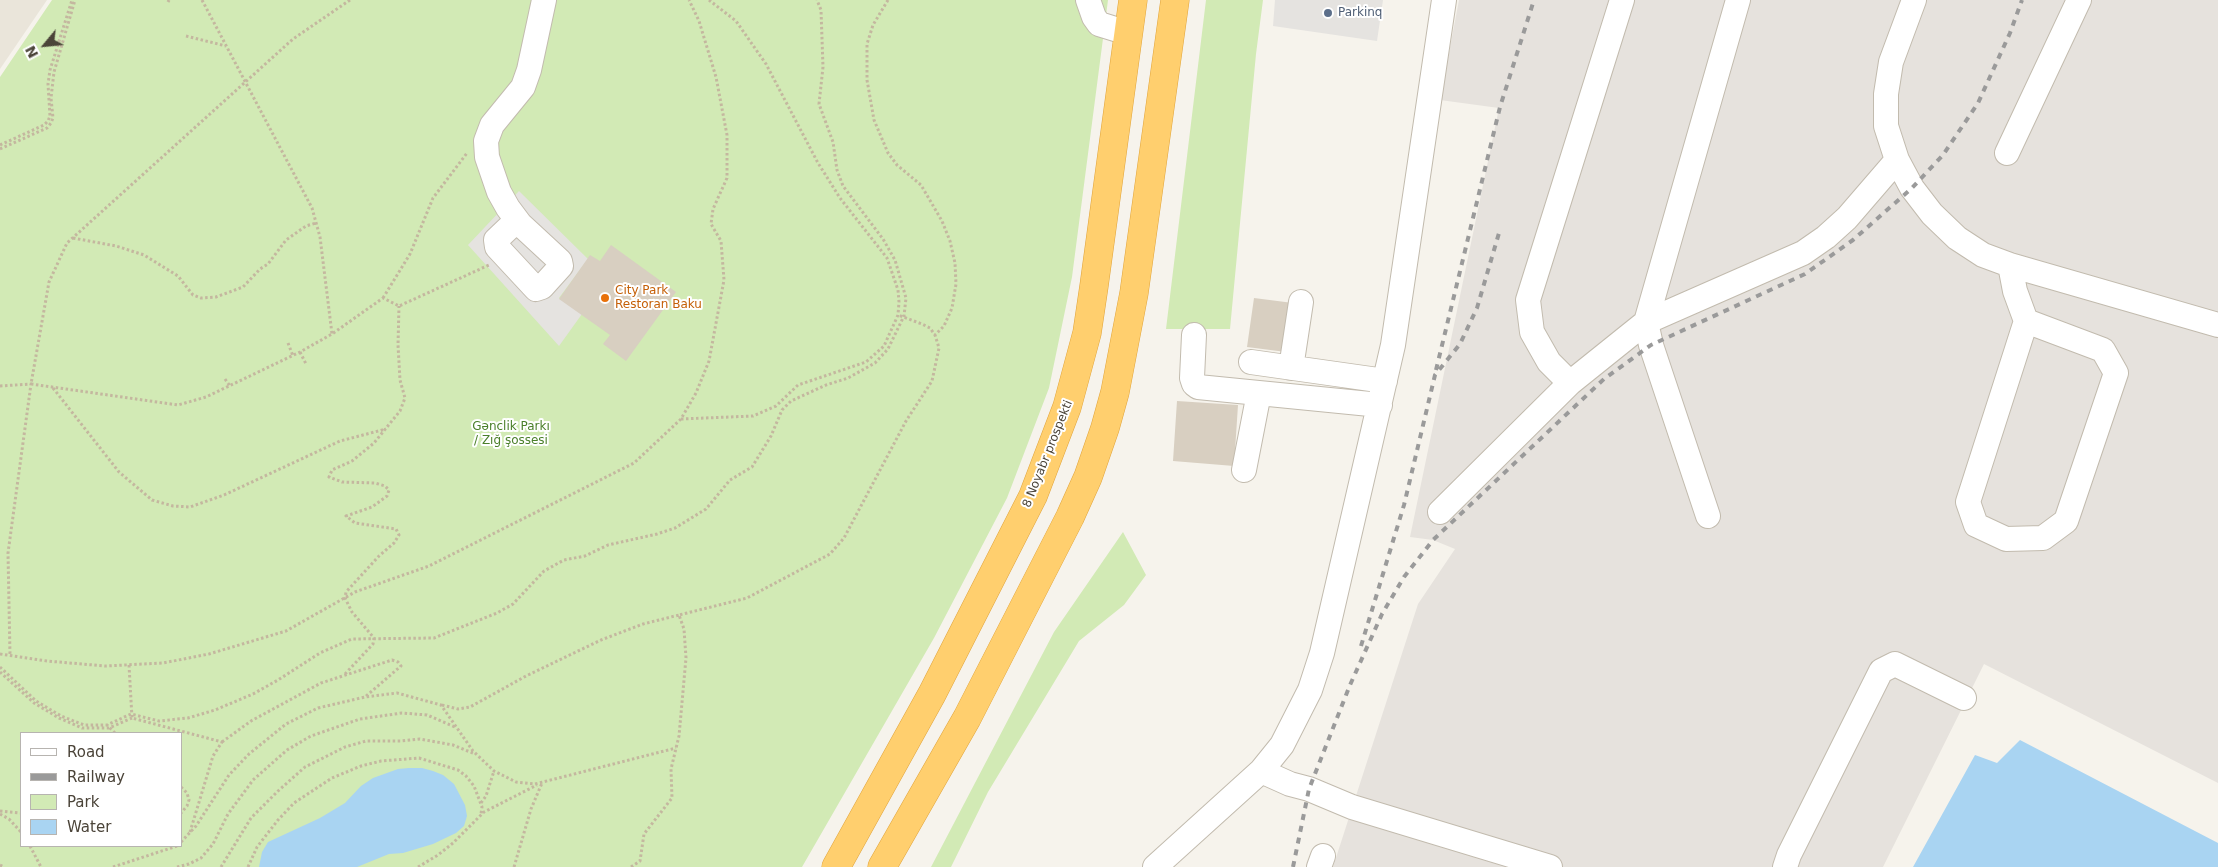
<!DOCTYPE html>
<meta charset="utf-8">
<style>
body{margin:0}
#map{position:relative;width:2218px;height:867px;overflow:hidden;background:#f6f3ec;font-family:"DejaVu Sans",sans-serif}
canvas{display:block}
.legend{position:absolute;left:20px;top:732px;width:162px;height:115px;box-sizing:border-box;background:#fff;border:1px solid #b7b4b0;margin:0;padding:6px 9px;list-style:none;font-size:15px;color:#4b4439}
.legend li{display:flex;align-items:center;gap:10px;height:25px}
.legend b{width:25px;border:1px solid #b7b4b0}
.north{position:absolute;left:20px;top:20px;width:50px;height:50px;-webkit-text-stroke:4px #fff;paint-order:stroke;rotate:242deg;font-size:14px;font-weight:700;line-height:20px;text-align:center;color:#4b4439}
.north::after{content:'';display:block;margin:auto;width:18px;height:22px;background:#4b4439;clip-path:polygon(50% 0,100% 100%,50% 72%,0 100%)}
</style>
<div id="map">
<canvas width="2218" height="867"></canvas>
<ul class="legend">
<li><b style="height:6px;background:#fff"></b>Road</li>
<li><b style="height:6px;background:#9a9a9a"></b>Railway</li>
<li><b style="height:14px;background:#d2eab5"></b>Park</li>
<li><b style="height:14px;background:#a9d4f2"></b>Water</li>
</ul>
<div class="north">N</div>
</div>
<script>
const ctx = document.querySelector('canvas').getContext('2d');
ctx.lineJoin = 'round';
function paint(path, color) { ctx.fillStyle = color; ctx.fill(path, 'evenodd'); }
const poly = rows => new Path2D(rows.map(r => 'M' + r).join(''));
function trace(path, color, width, dash) { ctx.strokeStyle = color; ctx.lineWidth = width; ctx.lineCap = dash ? 'butt' : 'round'; ctx.setLineDash(dash || []); ctx.stroke(path); }
function label(font, color, halo, rows, align = 'center') {
  ctx.font = font + ' "DejaVu Sans",sans-serif'; ctx.lineWidth = 4; ctx.setLineDash([]); ctx.textBaseline = 'middle'; ctx.strokeStyle = halo; ctx.fillStyle = color; for (const [text, x, y, turn = 0] of rows) {
    ctx.save(); ctx.translate(x, y); ctx.rotate((+turn || 0) * Math.PI / 180); ctx.textAlign = isNaN(turn) ? turn : align; if (halo) ctx.strokeText(text, 0, 0); ctx.fillText(text, 0, 0); ctx.restore();
  }
}
paint(poly([
 [0,0,47,0,0,69]
]), '#eae5da');
paint(poly([
 [1459,0,2218,0,2218,783,1984,664,1883,867,1333,867,1418,604,1455,549,1433,540,1410,537,1499,108,1440,100]
]), '#e6e2dd');
paint(poly([
 [52,0,1108,0,1072,277,1049,388,1007,498,934,638,802,867,0,867,0,77],
 [21,733,181,733,181,846,21,846],
 [1206,0,1263,0,1256,54,1230,329,1166,329],
 [1123,532,1146,575,1124,605,1079,641,988,792,951,867,931,867,1054,632]
]), '#d2eab5');
paint(poly([
 [1275,0,1383,0,1377,41,1273,26],
 [519,191,588,259,559,298,582,314,559,346,468,245]
]), '#e5e3e0');
paint(poly([
 [2020,740,2218,843,2218,867,1913,867,1975,755,1997,763],
 [409,768,422,768,433,771,443,775,454,784,465,805,467,816,464,826,456,833,433,844,403,853,389,854,357,867,259,867,262,852,268,842,320,818,345,803,361,786,373,778,398,769]
]), '#a9d4f2');
paint(poly([
 [611,245,676,292,626,361,603,344,610,335,559,299,590,255,600,261],
 [1254,298,1293,303,1286,352,1247,347],
 [1177,401,1238,405,1234,466,1173,461]
]), '#d8cfc1');
const minor = poly([
 [1088,0,1094,17,1099,24,1128,33],
 [1914,0,1891,62,1886,94,1886,126,1897,160,1912,188,1932,214,1957,238,1983,255,2010,265,2218,325],
 [2007,153,2079,0],
 [517,220,496,240,497,247,536,289,542,287,561,266,560,261,520,224,508,208,499,192,487,157,486,141,492,125,523,87,529,70,544,0],
 [2010,265,2015,291,2026,321,1968,502,1976,525,2006,539,2043,538,2066,521,2116,373,2103,350,2026,321],
 [1194,335,1192,378,1194,384,1198,387,1380,405],
 [1251,362,1385,381],
 [1291,368,1301,302],
 [1570,383,1549,362,1532,332,1528,300,1622,0],
 [1244,470,1259,393],
 [1440,512,1570,383,1646,322,1803,253,1826,237,1847,218,1897,160],
 [1708,516,1651,345,1646,322,1738,0],
 [1261,771,1290,784,1309,789,1352,807,1550,867],
 [1155,867,1261,771,1282,745,1310,690,1322,653,1393,345,1444,0],
 [1319,867,1323,856],
 [1785,867,1789,855,1881,671,1895,664,1964,698]
]);
const highway = poly([
 [836,867,932,694,1033,496,1067,407,1087,333,1094,286,1133,0],
 [882,867,967,718,1070,517,1088,477,1105,428,1115,392,1134,293,1175,0]
]);
trace(minor, '#c2bbae', 26);
trace(highway, '#e0a43c', 29);
trace(poly([
 [202,0,312,208,320,237,332,334],
 [350,0,293,39,67,243,49,282,31,384,178,405,206,397,300,352,332,334,383,298,399,306,489,265],
 [888,0,873,25,867,44,867,80,874,120,888,153,897,165,921,185,942,221,950,241,955,263,956,284,952,308,944,326,935,335,930,328,922,324,898,315],
 [168,2,169,0],
 [186,36,226,46],
 [0,145,44,125,48,121,50,116,48,84,50,70,72,0],
 [0,149,47,128,51,123,53,118,51,98,54,72,75,0],
 [73,238,116,246,144,255,178,276,193,295,201,298,216,297,243,287,260,269,268,264,286,240,306,226,316,223],
 [383,298,410,254,433,198,467,153],
 [288,343,293,356],
 [300,352,306,364],
 [225,379,230,386],
 [0,386,31,384,8,553,10,655],
 [53,388,119,472,152,500,173,506,190,507,224,495,340,441,386,429],
 [681,419,753,416,776,406,798,385,866,362,884,346,898,315,899,302,898,290,887,258,840,198,818,163,766,64,736,21,709,0],
 [0,654,47,661,105,666,163,663,209,654,286,631,355,592,429,566,634,463,681,419,696,393,709,361,724,280,721,241,711,224,713,209,727,178,727,135,716,77,699,21,689,0],
 [129,665,132,718,222,742,213,756,190,832],
 [0,667,36,701,61,716,84,725,107,725],
 [0,672,34,703,59,718,82,728,109,728,132,718],
 [345,674,373,644,374,638,352,612,345,598,346,592,379,556,394,543,399,535,396,529,355,523,346,516,372,507,387,496,389,490,385,486,375,483,342,482,329,477,332,470,352,461,374,443,400,411,405,398,400,380,398,345,399,306],
 [442,705,458,709,470,707,526,676,601,640,643,624,679,615],
 [115,733,107,725,131,714,159,721,188,718,215,710,253,694,278,680,320,653,352,639,434,638,497,613,513,604,544,571,564,560,585,556,608,545,657,534,675,528,706,509,730,480,752,467,771,436,782,410,791,401,826,385,848,378,875,363,888,349,904,316,906,298,895,260,883,239,843,186,837,170,833,142,819,104,823,67,821,10,817,0],
 [222,742,251,721,321,683,392,660,398,662,401,666,365,697],
 [181,787,187,793,189,800,187,806,181,813],
 [481,803,486,796,494,771],
 [0,811,21,813],
 [0,814,9,819,21,832],
 [181,842,196,826,229,775,249,754,286,724,318,708,365,697,397,693,441,705,473,751,494,771,516,782,535,784,676,748],
 [30,846,41,867],
 [0,865,4,867],
 [113,867,177,846],
 [177,867,189,864,201,858,213,844,228,814,253,780,287,750,311,736,360,719,402,713,427,715,455,727],
 [221,867,251,818,278,791,305,767,345,747,366,741,401,741,420,739,453,745,475,754],
 [248,867,257,847,278,820,294,803,332,778,361,766,381,761,419,758,458,770,466,776,474,786,482,807,481,814],
 [418,867,438,855,453,843,484,812,537,785],
 [514,867,531,809,542,783],
 [631,867,640,861,644,834,672,798,671,769,679,736,686,658,684,629,679,615,747,598,830,554,844,538,906,421,932,381,939,348,935,335]
]), '#c4b79f', 3, [2.5, 2.5]);
trace(minor, '#fff', 24);
trace(highway, '#ffcf6e', 28);
trace(poly([
 [1436,370,1500,107,1534,0],
 [1361,646,1404,505,1435,375,1460,344,1477,308,1499,233],
 [1293,867,1309,789,1350,685,1382,614,1404,577,1433,540,1604,379,1651,345,1805,274,1853,240,1912,188,1943,155,1978,103,2010,33,2022,0]
]), '#9a9a9a', 4, [6, 6]);
for (const [x, y, r, color] of [
 [1328,13,5,"#5c6f8a"],
 [605,298,5,"#e8710a"]
]) { const dot = new Path2D(); dot.arc(x, y, r, 0, 2 * Math.PI); ctx.fillStyle = color; ctx.fill(dot); trace(dot, '#fff', 2); }
label('12px', '#4e5e75', '#fff', [
 ["Parkinq",1338,13]
], 'left');
label('12px', '#c56008', '#fff', [
 ["City Park",615,291],
 ["Restoran Baku",615,305]
], 'left');
label('12px', '#4a7f2a', '#fff', [
 ["Gənclik Parkı",511,427],
 ["/ Zığ şossesi",511,441]
]);
label('12px', '#4b4439', '#fff', [
 ["8 Noyabr prospekti",1048,454,-68]
]);
</script>
